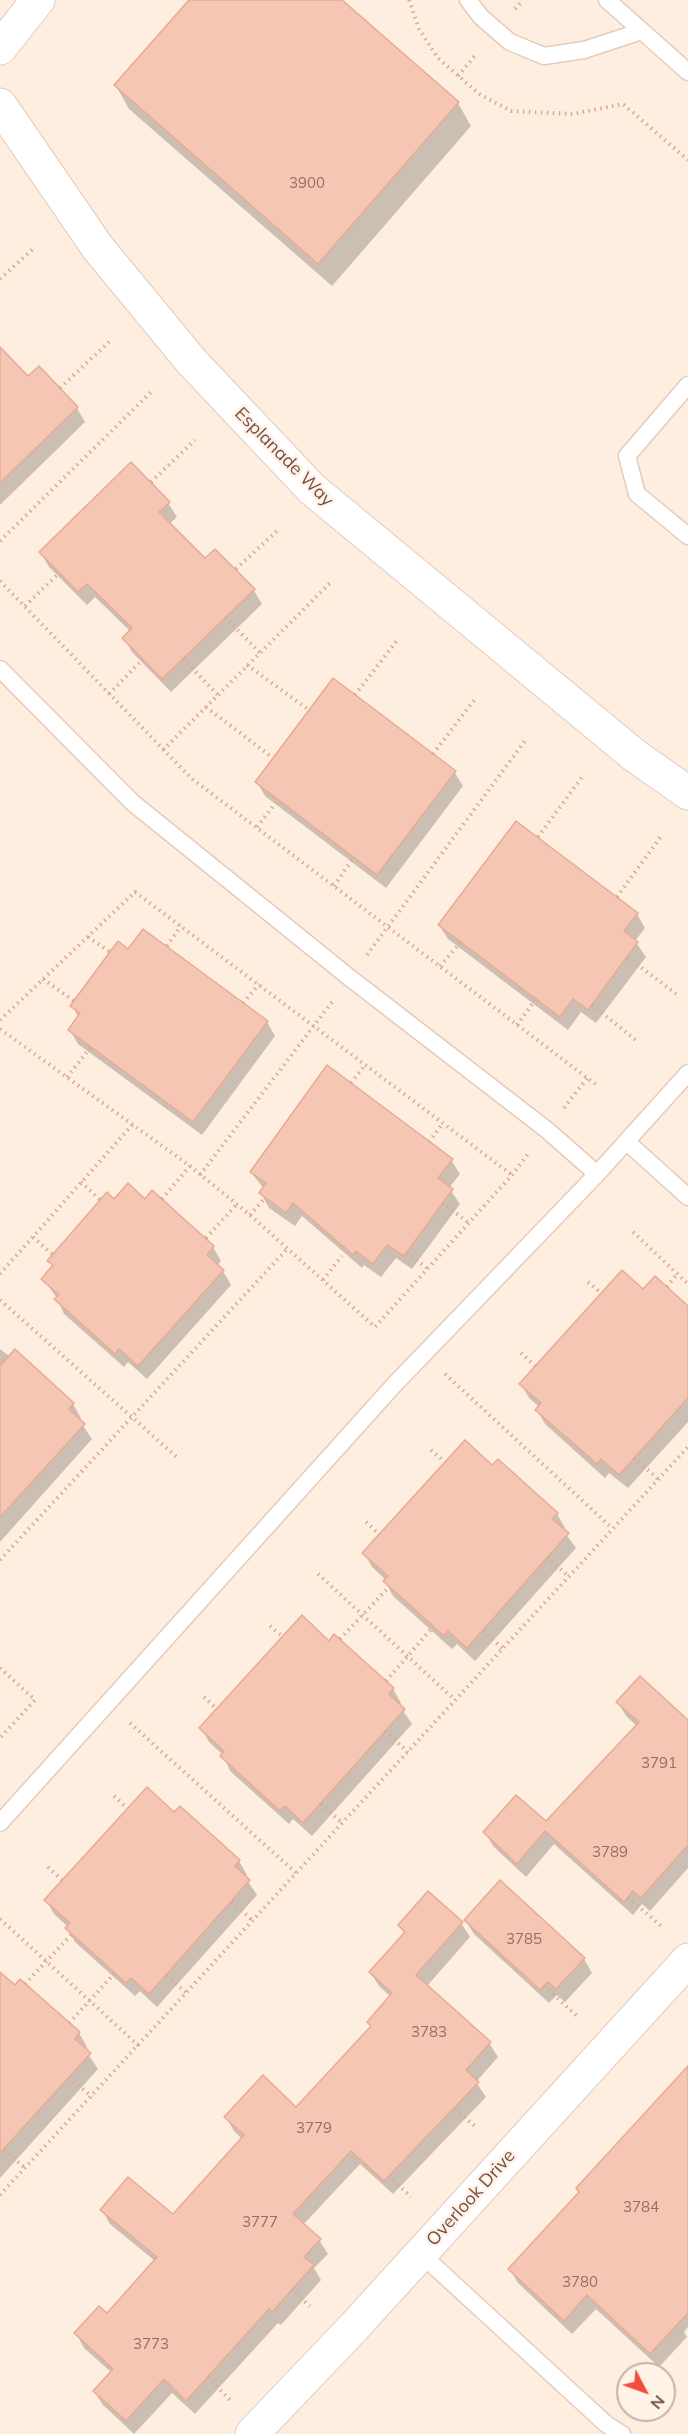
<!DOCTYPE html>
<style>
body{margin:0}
#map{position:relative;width:688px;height:2434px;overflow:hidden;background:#feeedf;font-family:Mulish,sans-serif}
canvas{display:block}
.north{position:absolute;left:616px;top:2362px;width:60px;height:60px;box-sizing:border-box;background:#fff2e7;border:2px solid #c8b1a6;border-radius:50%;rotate:131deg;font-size:16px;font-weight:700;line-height:24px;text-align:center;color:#765045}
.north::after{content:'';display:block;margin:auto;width:21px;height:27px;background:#f24c3a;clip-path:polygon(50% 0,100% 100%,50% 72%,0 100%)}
</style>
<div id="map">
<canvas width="688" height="2434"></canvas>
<div class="north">N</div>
</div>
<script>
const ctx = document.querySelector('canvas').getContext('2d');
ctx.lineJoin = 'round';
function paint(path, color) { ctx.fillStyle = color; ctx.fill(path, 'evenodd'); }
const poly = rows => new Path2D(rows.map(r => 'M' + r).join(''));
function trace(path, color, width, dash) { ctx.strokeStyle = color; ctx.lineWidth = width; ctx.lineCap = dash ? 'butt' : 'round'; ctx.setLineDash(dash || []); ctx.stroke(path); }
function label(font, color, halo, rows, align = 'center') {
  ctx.font = font + ' Mulish,sans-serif'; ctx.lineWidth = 5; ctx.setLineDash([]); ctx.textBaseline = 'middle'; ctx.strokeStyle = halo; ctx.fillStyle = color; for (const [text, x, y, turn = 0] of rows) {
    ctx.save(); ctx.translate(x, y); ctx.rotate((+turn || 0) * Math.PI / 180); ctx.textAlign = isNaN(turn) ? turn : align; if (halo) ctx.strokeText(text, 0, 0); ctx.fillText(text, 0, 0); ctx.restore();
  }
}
paint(poly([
 [191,0,340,0,458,103,471,126,332,286,129,109,116,86],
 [0,349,28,379,77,408,85,422,0,505],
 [168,503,177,517,169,524,205,560,253,589,262,604,171,692,132,652,124,638,131,632,95,597,87,605,49,567,41,553],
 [454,772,463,786,386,888,265,796,257,782],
 [637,914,645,928,635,941,646,957,596,1023,581,1012,568,1030,448,939,439,925],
 [129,951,267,1022,275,1036,202,1135,78,1044,70,1030,79,1018,72,1006],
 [451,1160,460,1174,449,1188,460,1204,412,1269,396,1258,381,1277,364,1265,362,1268,302,1216,295,1226,269,1208,261,1193,264,1189,251,1172],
 [114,1201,145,1201,213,1247,221,1261,217,1266,223,1271,231,1285,147,1379,128,1362,124,1367,64,1314,57,1298,43,1279,53,1267,49,1261],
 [643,1291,688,1308,688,1422,628,1488,609,1473,605,1478,545,1424,537,1410,539,1407,529,1398,521,1384],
 [0,1349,73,1404,81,1418,79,1420,92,1439,0,1542],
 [493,1467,557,1514,565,1528,563,1530,576,1548,475,1661,457,1644,452,1649,393,1596,385,1581,386,1580,372,1567,364,1553],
 [335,1636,393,1689,401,1703,399,1705,412,1724,312,1836,293,1819,289,1824,230,1771,223,1755,209,1742,201,1728,329,1643],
 [618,1702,688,1722,688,1868,650,1911,642,1904,633,1915,554,1844,526,1877,493,1846,485,1832,546,1823,637,1726,626,1716],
 [175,1814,239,1861,247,1875,245,1877,257,1895,157,2007,140,1991,135,1996,75,1942,67,1928,68,1927,54,1914,46,1900],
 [465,1920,584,1959,592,1973,565,2002,557,1995,549,2003,474,1934],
 [461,1923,470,1937,427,1986,489,2043,498,2057,476,2082,486,2097,393,2194,360,2164,303,2225,319,2240,328,2254,314,2268,321,2280,281,2325,278,2323,195,2414,172,2393,134,2434,103,2405,94,2391,111,2372,84,2348,76,2333,107,2315,155,2261,110,2224,102,2210,173,2216,242,2139,234,2131,226,2117,296,2109,371,2027,368,2022,391,1997,379,1986,370,1972,405,1934,399,1925],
 [0,1974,79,2033,87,2047,85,2050,98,2069,0,2178],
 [688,2068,688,2327,684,2332,687,2337,659,2367,596,2309,572,2334,518,2283,510,2269,580,2193]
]), '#0003');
const building = poly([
 [189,0,342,0,459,102,318,264,114,85,189,0],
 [0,347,28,376,39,366,78,407,0,483,0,347],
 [131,462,170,502,159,512,205,558,215,549,255,589,162,679,122,638,132,628,87,584,78,592,39,552,131,462],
 [333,678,456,771,377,875,255,782,333,678],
 [516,821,638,913,624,931,638,942,588,1010,573,999,560,1017,438,925,516,821],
 [143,929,268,1021,193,1122,68,1030,80,1013,70,1006,118,941,128,949,143,929],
 [327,1065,453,1159,438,1178,453,1189,404,1256,387,1245,373,1264,356,1251,353,1255,293,1203,286,1213,259,1193,266,1183,250,1172,327,1065],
 [128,1183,145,1199,152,1190,214,1246,207,1255,224,1270,138,1366,119,1349,115,1354,54,1299,59,1295,41,1279,53,1265,47,1261,107,1192,114,1199,128,1183],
 [622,1270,643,1289,655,1276,688,1306,688,1398,619,1475,601,1459,597,1464,535,1410,541,1403,519,1384,622,1270],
 [15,1349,74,1403,69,1409,85,1424,0,1517,0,1366,15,1349],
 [465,1440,492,1465,498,1459,558,1513,552,1519,569,1533,467,1648,448,1631,444,1636,383,1581,388,1576,362,1553,465,1440],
 [302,1615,329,1641,334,1634,394,1688,389,1694,405,1709,303,1823,285,1806,280,1811,220,1756,224,1751,199,1728,302,1615],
 [640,1676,688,1720,688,1845,641,1898,633,1891,624,1902,545,1831,517,1864,483,1832,516,1795,546,1821,639,1722,616,1702,640,1676],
 [147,1787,174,1812,180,1806,240,1860,235,1866,250,1880,149,1994,131,1978,126,1983,65,1928,70,1923,44,1900,147,1787],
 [500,1880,585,1958,556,1989,548,1982,540,1990,464,1920,500,1880],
 [428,1891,463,1922,416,1975,491,2042,466,2070,479,2082,384,2181,351,2151,293,2214,321,2239,304,2257,314,2265,272,2312,269,2309,186,2401,164,2379,126,2421,93,2391,113,2369,74,2333,99,2306,107,2313,157,2257,100,2210,128,2177,173,2214,244,2135,224,2117,263,2075,296,2107,371,2026,367,2022,392,1993,369,1972,405,1932,398,1925,428,1891],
 [0,1972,15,1985,20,1979,80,2032,75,2039,91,2053,0,2153,0,1972],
 [688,2066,688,2313,650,2354,587,2295,564,2321,508,2269,579,2192,576,2188,688,2066]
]);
paint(building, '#f5c6b4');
trace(building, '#e9aa93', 1.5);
const service = poly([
 [468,0,481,17,510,42,544,56,584,50,642,31],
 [607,0,688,72],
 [688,385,627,456,637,494,688,536],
 [0,669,133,803,350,978,547,1130,597,1174],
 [627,1142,688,1197],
 [0,1823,394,1385,597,1174,688,1073],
 [421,2254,606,2424,622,2434]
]);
const minor = poly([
 [252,2434,354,2327,688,1960]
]);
const tertiary = poly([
 [0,48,38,0],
 [0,105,98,248,192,362,312,489,634,755,688,793]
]);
trace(service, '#e4cbbd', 19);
trace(minor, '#e4cbbd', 35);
trace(tertiary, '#e4cbbd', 35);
trace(poly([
 [409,0,419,29,438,58,479,94,511,111,573,114,623,104,688,160],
 [515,9,523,0],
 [458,76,477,53],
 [0,279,35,247],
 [60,388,110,341],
 [151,482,195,440],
 [0,541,151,392],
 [236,569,280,528],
 [0,581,191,778,598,1086],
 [25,606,59,573],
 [225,617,260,653],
 [183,659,218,695],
 [247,665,309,710],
 [109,694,143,659],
 [355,695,399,638],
 [206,707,273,758],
 [163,750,332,581],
 [433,754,475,699],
 [257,827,278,800],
 [538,837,582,777],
 [334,886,354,857],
 [617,897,662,835],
 [88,937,110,952],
 [167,946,181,926],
 [367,955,527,738],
 [627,957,679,996],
 [440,966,461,942],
 [43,979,74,1001],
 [243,1003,259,984],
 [592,1005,638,1042],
 [0,1020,135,892,512,1175],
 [517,1025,536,999],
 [0,1029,190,1166,250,1215,375,1327,512,1175,528,1154],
 [67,1077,91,1047],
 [351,1083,365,1065],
 [564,1108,588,1077],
 [429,1142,443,1123],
 [200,1175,332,1002],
 [81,1182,100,1200],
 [162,1199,190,1166],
 [442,1203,469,1223],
 [250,1215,265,1198],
 [633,1232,688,1284],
 [33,1237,53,1255],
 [206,1238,237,1204],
 [407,1252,428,1269],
 [0,1274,133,1124],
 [323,1280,342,1256],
 [588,1282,601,1293],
 [667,1287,677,1274],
 [0,1300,179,1459],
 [521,1353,535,1366],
 [445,1374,612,1528],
 [431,1450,445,1462],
 [634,1458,658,1479],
 [366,1522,379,1534],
 [547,1557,568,1576],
 [0,1560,288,1248],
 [318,1574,455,1700],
 [270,1626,282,1636],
 [483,1631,502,1648],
 [340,1639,389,1587],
 [0,1668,35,1700,0,1738],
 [386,1681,433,1627],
 [204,1697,217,1709],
 [130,1723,296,1873],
 [385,1731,408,1752],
 [114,1796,127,1808],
 [321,1804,342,1823],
 [48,1867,62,1880],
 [628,1897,662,1927],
 [232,1902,253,1921],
 [0,1919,139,2046],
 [166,1976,187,1993],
 [25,1984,72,1934],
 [544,1986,578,2017],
 [69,2023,115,1973],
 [69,2077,92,2097],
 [455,2109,476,2127],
 [4,2150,25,2168],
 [389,2176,411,2197],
 [0,2195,688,1447],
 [291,2290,310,2306],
 [208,2377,230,2400]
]), '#daa998', 4, [1.5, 4.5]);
trace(service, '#fff', 16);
trace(minor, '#fff', 33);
trace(tertiary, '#fff', 33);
label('15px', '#966e61', null, [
 ["3900",307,183],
 ["3791",659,1763],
 ["3789",610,1852],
 ["3785",524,1939],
 ["3783",429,2032],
 ["3779",314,2128],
 ["3784",641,2207],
 ["3777",260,2222],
 ["3780",580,2282],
 ["3773",151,2344]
]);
label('18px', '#765045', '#fff2e7', [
 ["Esplanade Way",284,457,45],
 ["Overlook Drive",471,2198,-48]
]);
</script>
